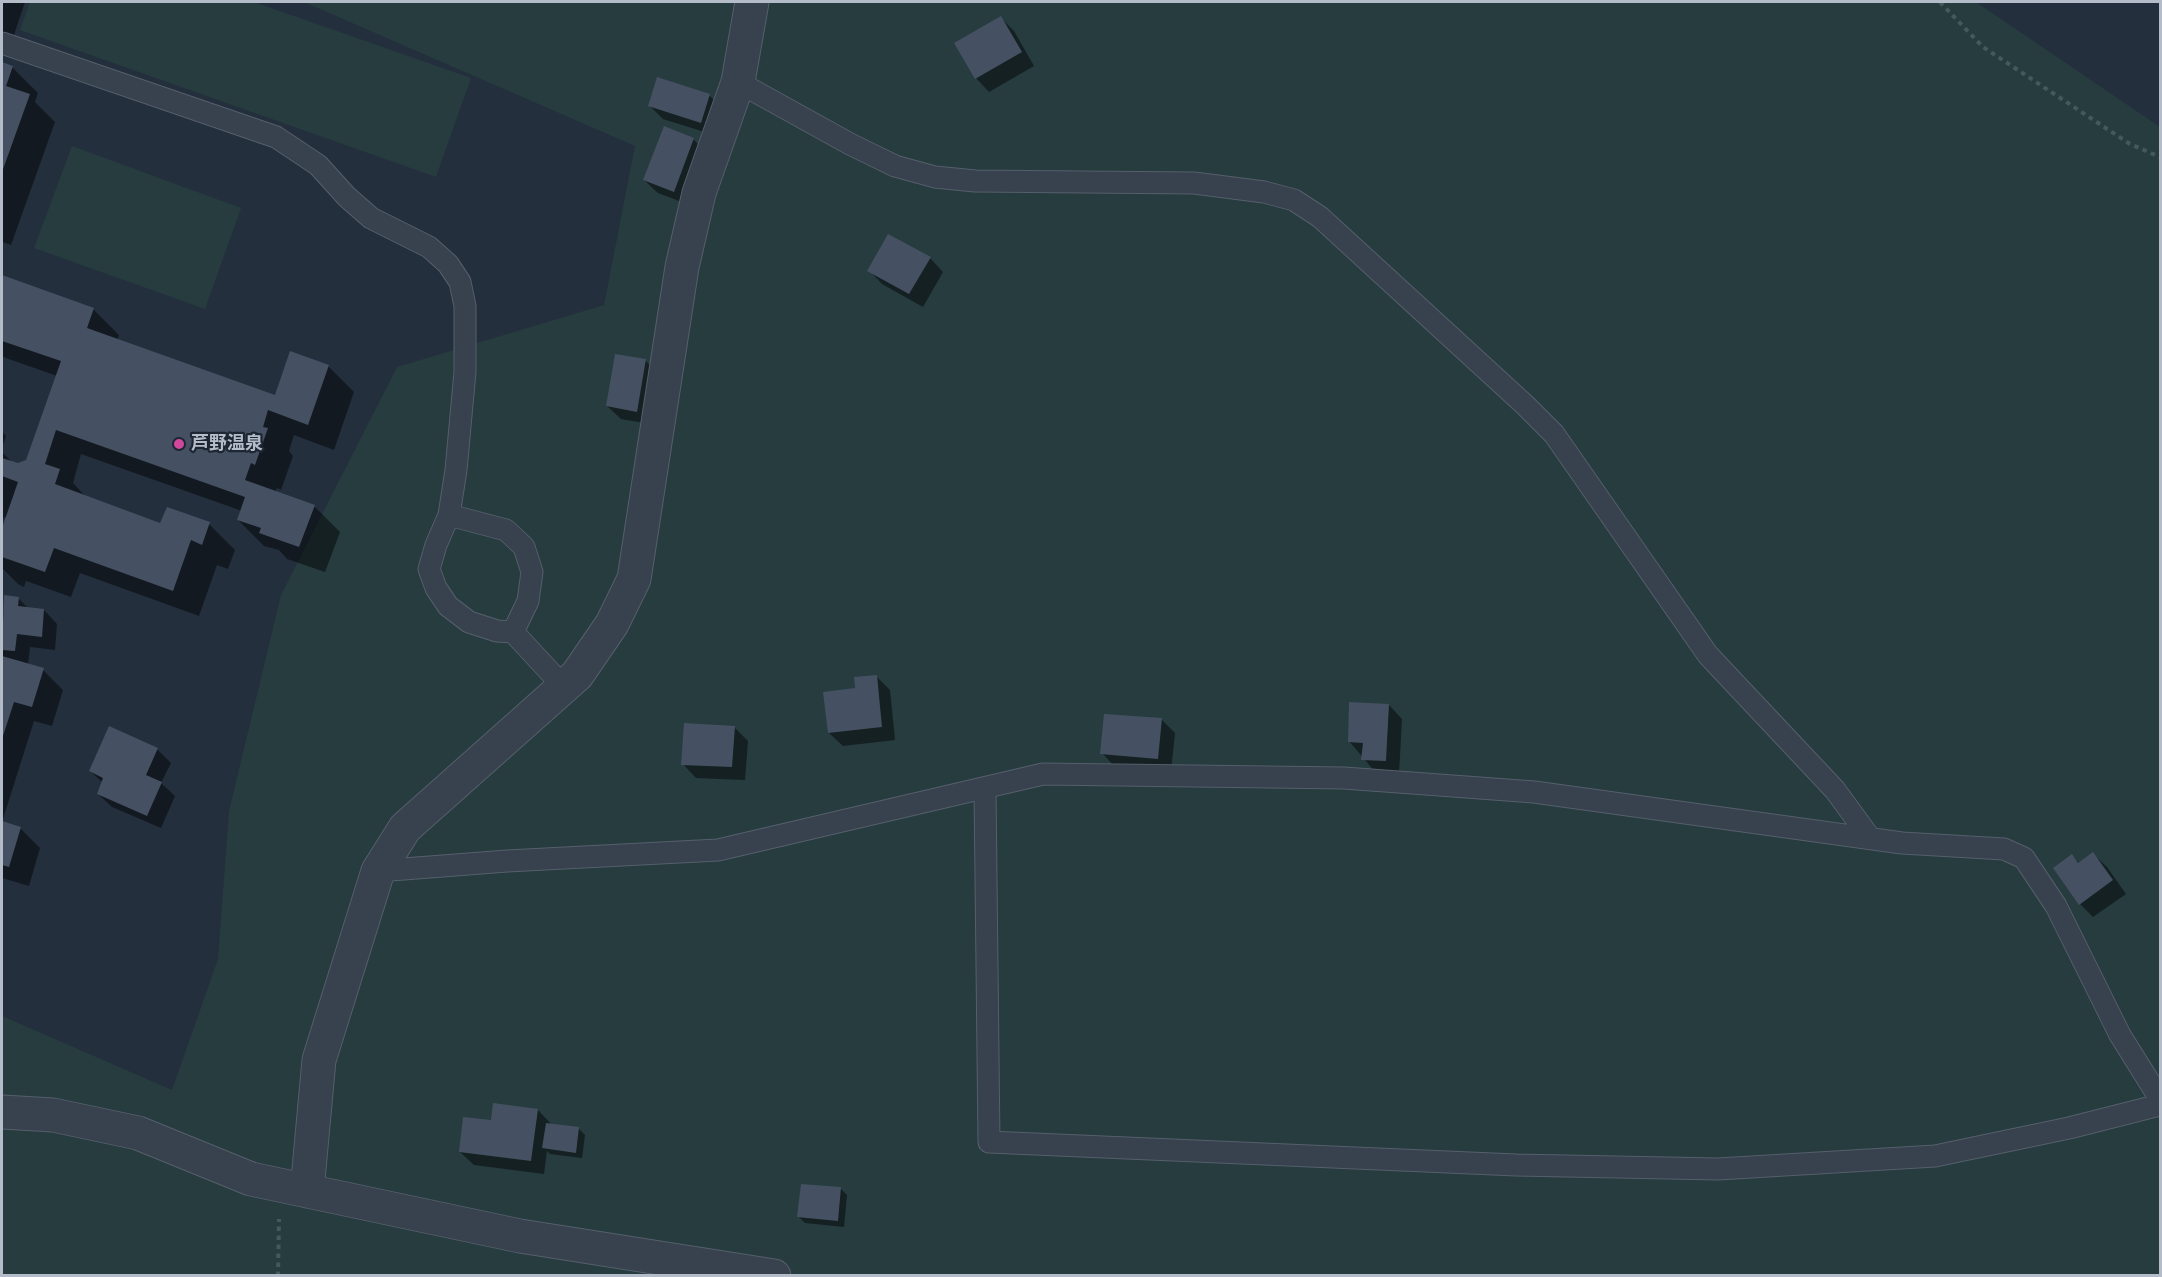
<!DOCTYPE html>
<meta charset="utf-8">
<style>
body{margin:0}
#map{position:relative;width:2162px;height:1277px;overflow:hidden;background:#242f3e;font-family:"Alegreya Sans",sans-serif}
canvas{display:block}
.frame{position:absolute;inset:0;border:3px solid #b4bcc9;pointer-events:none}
</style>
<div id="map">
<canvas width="2162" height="1277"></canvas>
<div class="frame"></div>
</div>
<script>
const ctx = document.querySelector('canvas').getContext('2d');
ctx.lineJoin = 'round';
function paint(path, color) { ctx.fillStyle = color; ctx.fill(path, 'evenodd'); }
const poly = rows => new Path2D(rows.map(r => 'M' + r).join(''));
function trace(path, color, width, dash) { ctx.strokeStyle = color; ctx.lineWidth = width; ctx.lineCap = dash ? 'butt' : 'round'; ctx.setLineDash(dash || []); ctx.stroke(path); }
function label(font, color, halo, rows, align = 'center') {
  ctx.font = font + ' "Alegreya Sans","Noto Sans JP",sans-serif'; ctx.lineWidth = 4.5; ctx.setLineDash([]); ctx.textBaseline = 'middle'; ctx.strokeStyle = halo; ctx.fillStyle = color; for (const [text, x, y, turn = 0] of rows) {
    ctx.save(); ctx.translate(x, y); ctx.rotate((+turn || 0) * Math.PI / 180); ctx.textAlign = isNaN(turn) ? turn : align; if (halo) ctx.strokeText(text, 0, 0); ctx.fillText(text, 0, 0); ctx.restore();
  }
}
paint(poly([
 [30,2,254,2,471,78,436,177,20,30],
 [304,2,1976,2,2160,127,2160,1275,2,1275,2,1016,172,1090,218,959,229,811,281,595,397,367,604,305,635,146],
 [72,146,241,208,205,309,34,248]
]), '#263c3f');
paint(poly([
 [2,2,25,2,10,47,2,45],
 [1001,18,1014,31,1034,66,989,92,976,78],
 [2,63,12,67,38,93,35,102,55,122,11,245,2,242],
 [709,95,723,109,714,135,663,119,649,105],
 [693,139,707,153,687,204,658,193,644,180],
 [930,258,943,272,923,307,882,284,869,270],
 [2,277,93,309,119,335,117,340,276,396,328,366,354,392,334,450,294,435,289,451,293,456,281,490,277,488,275,492,314,506,340,532,325,572,287,559,279,550,264,546,238,520,242,511,81,454,73,483,85,496,161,525,209,524,235,550,228,569,217,565,199,616,80,573,71,597,26,581,24,587,18,584,2,568,2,532,7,518,4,517,2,523,2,452,13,463,18,465,27,461,57,376,3,357,2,360],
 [616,356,646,361,659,374,650,424,621,419,607,406],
 [2,431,6,436,2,448],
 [5,597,19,599,29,609,44,610,57,624,55,650,30,647,28,665,43,670,63,690,52,726,34,721,2,822,20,828,40,848,29,886,2,878,2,630],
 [876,676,890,690,895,740,843,746,829,733,857,690],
 [1389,705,1402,719,1399,774,1376,773,1349,741],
 [1161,719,1175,733,1171,771,1115,767,1102,753],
 [734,727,748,741,745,780,696,778,683,764],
 [157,749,171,763,161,783,175,796,161,828,112,807,98,794,103,783,90,771],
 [2093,854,2107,867,2126,894,2093,917,2080,904,2072,856,2080,864],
 [538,1110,551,1124,579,1129,585,1135,582,1158,550,1154,547,1151,544,1174,474,1165,460,1152,492,1122],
 [841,1189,847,1195,844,1227,805,1223,799,1217]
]), '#0007');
paint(poly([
 [1001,16,1022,52,975,79,954,43],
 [2,62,13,66,6,86,30,94,2,172],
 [657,77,710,94,701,123,648,106],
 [664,126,694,138,674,192,643,180],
 [888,234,931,257,909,294,867,271],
 [2,275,94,308,87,328,275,395,290,351,329,365,308,425,268,410,263,427,268,428,255,465,251,463,245,480,315,505,299,547,259,533,261,528,237,520,245,497,56,430,45,464,60,469,55,484,160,523,167,507,210,522,202,545,191,540,173,591,54,548,45,572,2,557,2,528,18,482,2,476,2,458,18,463,26,460,61,361,2,341],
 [615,354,646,359,637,412,606,406],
 [4,595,19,597,18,606,44,609,42,637,17,634,15,651,2,650],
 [2,656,44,668,32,707,14,702,2,739],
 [877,675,882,727,828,733,823,692,855,688,854,677],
 [1349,702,1389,704,1386,761,1361,760,1363,743,1348,742],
 [1104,714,1162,718,1158,759,1100,754],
 [684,723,735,726,732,767,681,765],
 [109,726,158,748,146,775,162,782,147,816,97,794,103,778,89,771],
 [2,821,21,827,9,867,2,865],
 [2093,852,2113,880,2079,905,2053,868,2072,854,2078,863],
 [493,1103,538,1109,531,1161,459,1152,463,1117,491,1120],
 [546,1123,579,1127,576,1153,542,1148],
 [801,1184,841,1187,838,1221,797,1217]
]), '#455162');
const lane = poly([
 [2,43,276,137,318,165,347,197,371,218,429,247,448,264,460,282,465,306,465,372,456,470,449,515,436,545,429,569,436,588,448,606,469,622,497,631,513,632,564,687],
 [738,82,850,144,895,166,935,177,975,181,1194,183,1264,192,1294,200,1320,217,1525,405,1554,434,1708,655,1835,790,1870,838],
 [449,515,506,530,524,547,532,572,528,601,513,632],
 [985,789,989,1142,1516,1165,1718,1169,1935,1156,2069,1128,2160,1105],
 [378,871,507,861,718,850,1043,774,1344,778,1534,792,1902,843,2004,849,2024,858,2056,906,2120,1035,2160,1099]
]);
const street = poly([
 [2,1112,53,1115,138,1133,251,1179,520,1236,774,1276],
 [307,1191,319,1060,378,871,405,828,577,675,612,624,634,579,682,267,699,193,738,82,752,2]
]);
trace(lane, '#565f6c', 23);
trace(street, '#565f6c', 35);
trace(poly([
 [1940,2,1983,47,2130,144,2160,157],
 [278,1276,279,1219]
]), '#44595c', 4, [4.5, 4.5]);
trace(lane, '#38414e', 21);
trace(street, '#38414e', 33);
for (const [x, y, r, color] of [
 [179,444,6,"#d1479c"]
]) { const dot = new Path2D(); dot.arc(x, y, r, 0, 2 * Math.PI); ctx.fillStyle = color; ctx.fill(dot); trace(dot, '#1d2633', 2); }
label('bold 18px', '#b4bcc9', '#1d2633', [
 ["芦野温泉",191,444]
], 'left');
</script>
